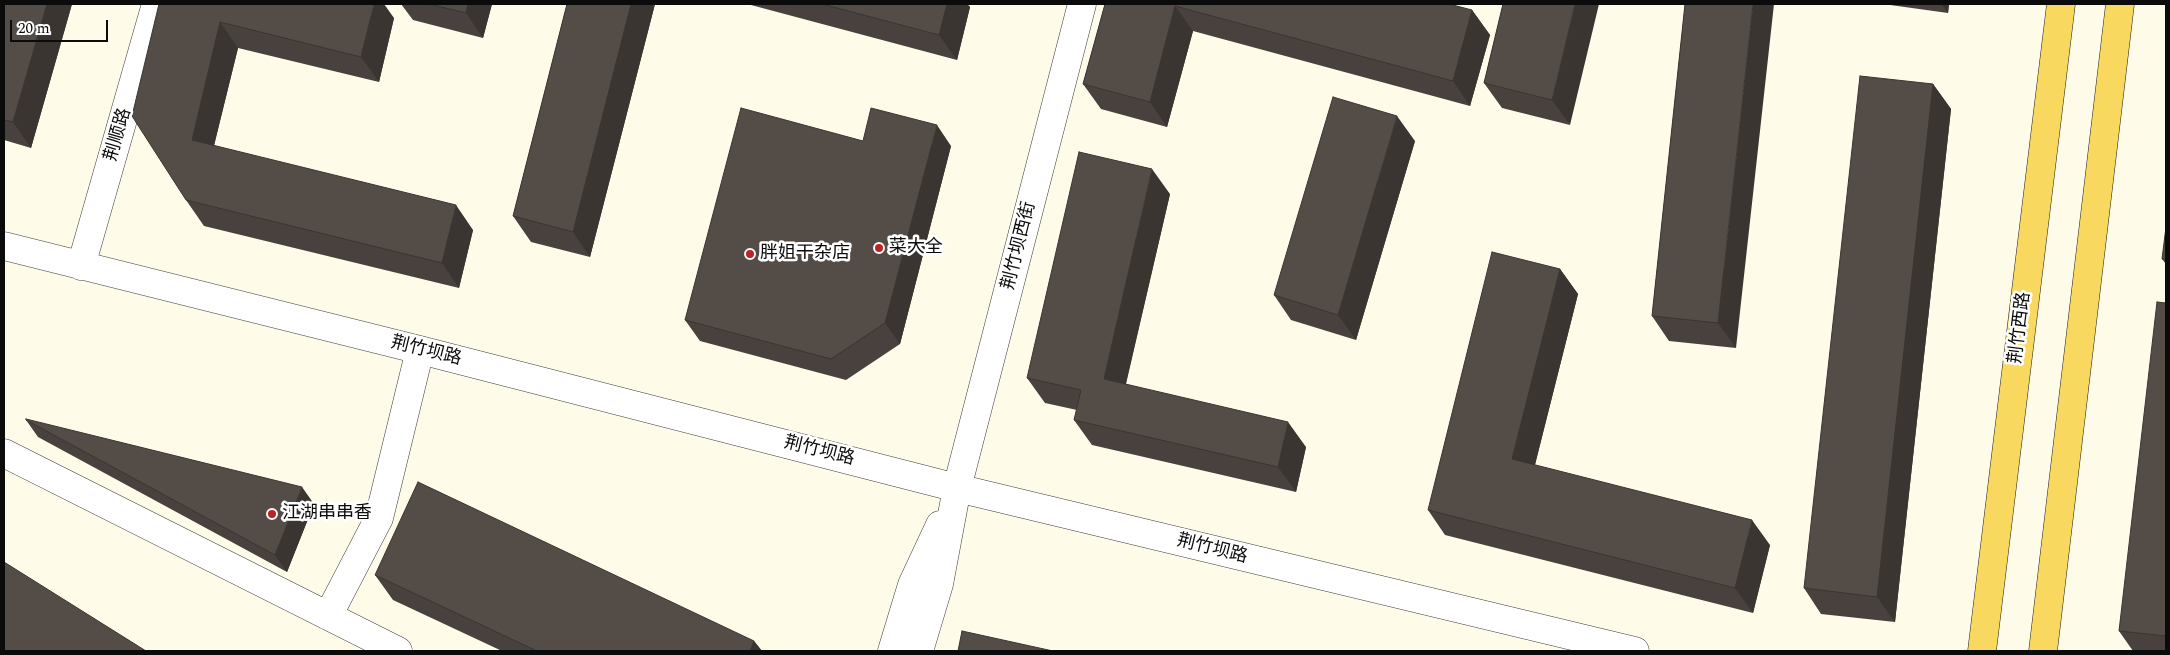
<!DOCTYPE html>
<meta charset="utf-8">
<style>
body{margin:0}
#map{position:relative;width:2170px;height:655px;overflow:hidden;background:#fffbe9;font-family:Spectral,serif}
canvas{display:block}
.frame{position:absolute;inset:0;border:5px solid #0b0b0b;pointer-events:none}
.scale{position:absolute;left:10px;top:20px;width:98px;height:22px;box-sizing:border-box;border:2px solid #0b0b0b;border-top:0;padding-left:6px;font-size:15px;line-height:18px;white-space:nowrap;color:#0b0b0b;-webkit-text-stroke:4px #fff;paint-order:stroke}
</style>
<div id="map">
<canvas width="2170" height="655"></canvas>
<div class="frame"></div>
<div class="scale">20 m</div>
</div>
<script>
const ctx = document.querySelector('canvas').getContext('2d');
ctx.lineJoin = 'round';
const poly = rows => new Path2D(rows.map(r => 'M' + r).join(''));
function trace(path, color, width, dash) { ctx.strokeStyle = color; ctx.lineWidth = width; ctx.lineCap = dash ? 'butt' : 'round'; ctx.setLineDash(dash || []); ctx.stroke(path); }
function paint(path, color) { ctx.fillStyle = color; ctx.fill(path, 'evenodd'); }
function label(font, color, halo, rows, align = 'center') {
  ctx.font = font + ' Spectral,"Noto Sans SC",serif'; ctx.lineWidth = 5; ctx.setLineDash([]); ctx.textBaseline = 'middle'; ctx.strokeStyle = halo; ctx.fillStyle = color; for (const [text, x, y, turn = 0] of rows) {
    ctx.save(); ctx.translate(x, y); ctx.rotate((+turn || 0) * Math.PI / 180); ctx.textAlign = isNaN(turn) ? turn : align; if (halo) ctx.strokeText(text, 0, 0); ctx.fillText(text, 0, 0); ctx.restore();
  }
}
const minor = poly([
 [4,246,420,350,957,488,1635,651],
 [81,266,156,4],
 [4,453,398,651],
 [328,616,379,518,420,350],
 [892,651,912,585,940,525],
 [919,651,939,584,957,488,1082,4]
]);
const major = poly([
 [1982,651,2061,4],
 [2043,651,2120,4]
]);
trace(minor, '#3e3e3e', 29);
trace(major, '#1c1c1c', 29);
trace(minor, '#fff', 28);
trace(major, '#f9d85f', 28);
paint(poly([
 [4,4,72,4,31,148,4,140],
 [159,4,394,18,379,82,238,48,214,146,473,230,459,288,204,226,186,200],
 [401,4,492,4,483,38,413,20],
 [567,4,655,4,590,257,531,242,513,216],
 [749,4,967,4,970,7,957,60,751,5],
 [1105,4,1472,10,1490,35,1470,106,1193,31,1167,127,1101,109,1083,84],
 [1503,4,1570,125,1502,108,1484,83],
 [1685,4,1736,348,1669,341,1652,316],
 [1883,4,1949,4,1948,13],
 [1933,84,1951,109,1895,622,1821,614,1804,588],
 [863,141,951,146,900,344,846,380,700,341,685,320],
 [1415,141,1356,340,1291,320,1274,295],
 [1170,194,1126,384,1306,447,1296,492,1092,445,1074,420,1077,410,1045,403,1027,378],
 [2166,227,2166,264,2162,259],
 [1560,269,1578,294,1535,465,1770,545,1753,613,1445,535,1428,510],
 [2166,303,2166,651,2133,651,2119,631],
 [26,420,314,504,287,572,38,437],
 [375,575,754,641,762,651,502,651,393,600]
]), '#48413d');
paint(poly([
 [47,4,72,4,31,148,13,122],
 [374,4,384,4,394,18,379,82,361,57],
 [468,4,492,4,483,38,466,13],
 [631,4,655,4,590,257,573,232],
 [947,4,967,4,970,7,957,60,939,35],
 [1575,4,1599,4,1570,125,1552,100],
 [1753,4,1774,4,1736,348,1718,323],
 [1941,4,1949,4,1948,13],
 [1175,6,1193,31,1167,127,1150,102],
 [1472,10,1490,35,1470,106,1453,81],
 [220,22,238,48,209,165,192,140],
 [1933,84,1951,109,1895,622,1877,597],
 [1397,116,1415,141,1356,340,1338,315],
 [937,125,951,146,900,344,885,323],
 [1152,169,1170,194,1121,404,1104,379],
 [456,205,473,230,459,288,442,263],
 [1560,269,1578,294,1530,484,1512,459],
 [1288,422,1306,447,1296,492,1278,467],
 [302,487,314,504,287,572,275,555],
 [1752,520,1770,545,1753,613,1735,588],
 [754,641,762,651,750,651]
]), '#3b3532');
const building = poly([
 [4,4,47,4,13,122,4,120,4,4],
 [159,4,374,4,361,57,220,22,192,140,456,205,442,263,186,200,132,116,159,4],
 [429,4,468,4,466,13,429,4],
 [567,4,631,4,573,232,513,216,567,4],
 [822,4,947,4,939,35,822,4],
 [1105,4,1449,4,1472,10,1453,81,1175,6,1150,102,1083,84,1105,4],
 [1503,4,1575,4,1552,100,1484,83,1503,4],
 [1685,4,1753,4,1718,323,1652,316,1685,4],
 [1860,76,1933,84,1877,597,1804,588,1860,76],
 [1333,97,1397,116,1338,315,1274,295,1333,97],
 [741,108,863,141,871,108,937,125,885,323,831,359,685,320,741,108],
 [1079,152,1152,169,1104,379,1288,422,1278,467,1074,420,1081,390,1027,378,1079,152],
 [2166,227,2166,259,2162,259,2166,227],
 [1492,252,1560,269,1512,459,1752,520,1735,588,1428,510,1492,252],
 [2157,302,2166,303,2166,636,2119,631,2157,302],
 [26,419,302,487,275,555,26,420,26,419],
 [418,482,754,641,750,651,537,651,375,575,418,482],
 [4,562,146,651,4,651,4,562],
 [962,631,1053,651,958,651,962,631]
]);
paint(building, '#544c47');
trace(building, '#3b3532', 1);
for (const [x, y, r, color] of [
 [879,248,5,"#bb2327"],
 [750,254,5,"#bb2327"],
 [272,514,5,"#bb2327"]
]) { const dot = new Path2D(); dot.arc(x, y, r, 0, 2 * Math.PI); ctx.fillStyle = color; ctx.fill(dot); trace(dot, '#fff', 2); }
label('18px', '#0b0b0b', '#fff', [
 ["荆顺路",119,135,-74],
 ["荆竹坝西街",1020,246,-76],
 ["荆竹西路",2021,328,-83],
 ["荆竹坝路",426,352,14],
 ["荆竹坝路",819,452,14],
 ["荆竹坝路",1212,550,14]
]);
label('18px', '#0b0b0b', '#fff', [
 ["菜大全",889,248],
 ["胖姐干杂店",760,254],
 ["江湖串串香",282,514]
], 'left');
</script>
